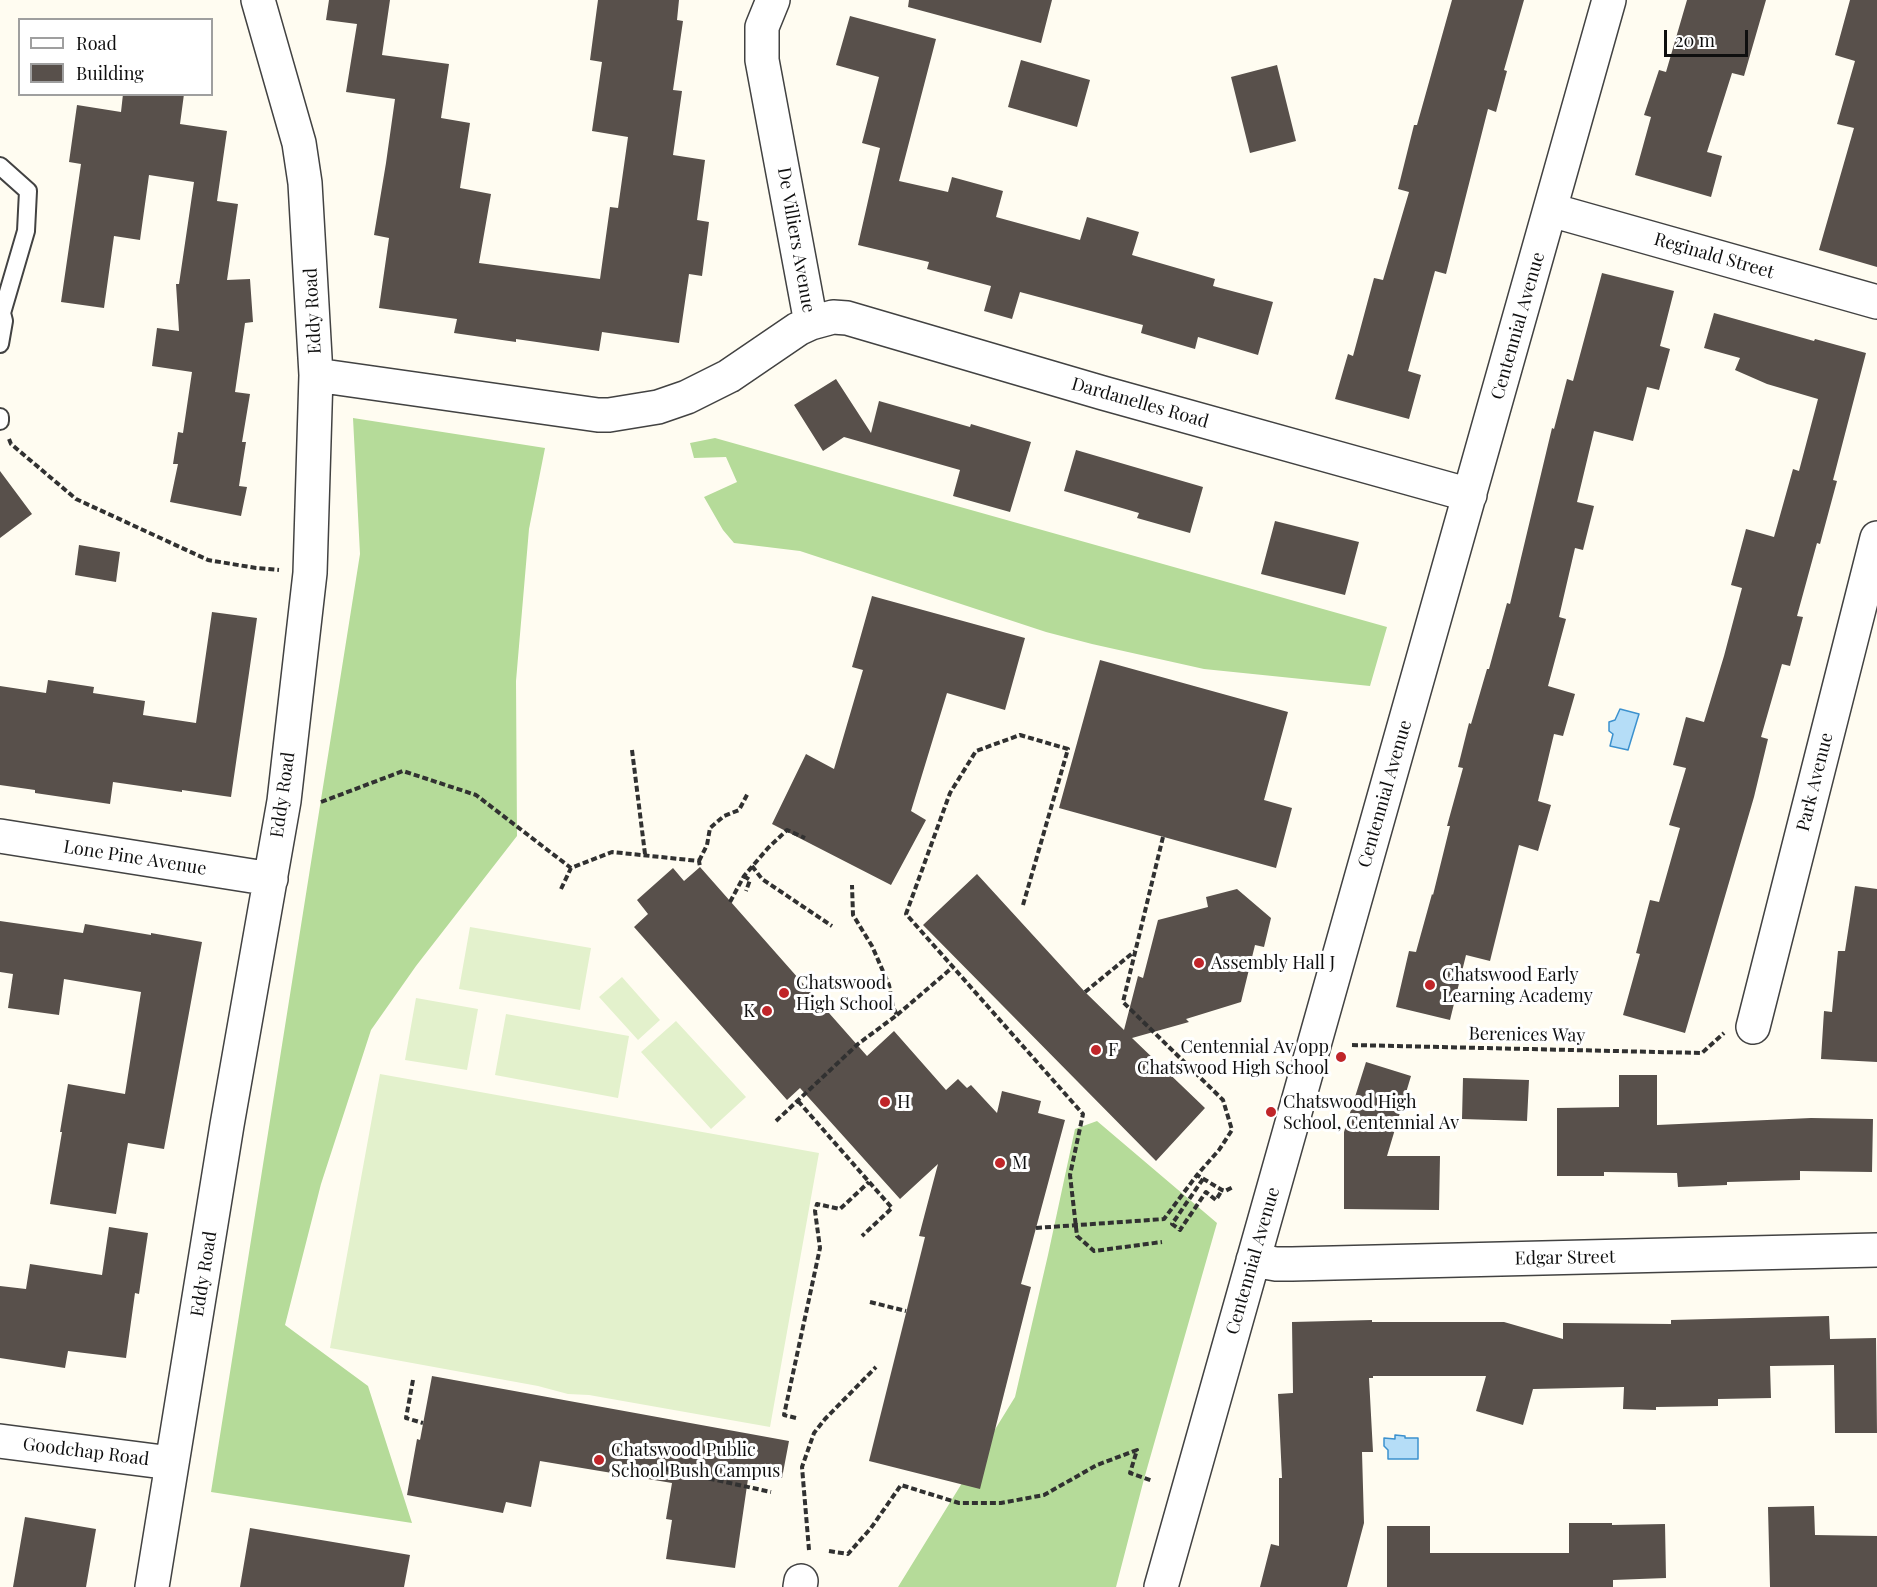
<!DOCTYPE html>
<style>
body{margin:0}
#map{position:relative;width:1877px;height:1587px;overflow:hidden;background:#fffcf1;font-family:"Playfair Display",serif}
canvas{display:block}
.legend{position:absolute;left:18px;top:18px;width:195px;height:78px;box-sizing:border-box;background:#fff;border:2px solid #9f9f9f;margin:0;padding:8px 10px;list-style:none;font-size:18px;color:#0f0f0f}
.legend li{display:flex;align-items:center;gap:12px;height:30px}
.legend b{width:30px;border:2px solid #9f9f9f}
.scale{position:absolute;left:1664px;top:30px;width:84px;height:27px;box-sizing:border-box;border:3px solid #0f0f0f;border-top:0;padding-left:8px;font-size:18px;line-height:21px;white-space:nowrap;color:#0f0f0f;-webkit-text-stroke:4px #fff;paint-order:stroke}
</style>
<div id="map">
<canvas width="1877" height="1587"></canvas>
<ul class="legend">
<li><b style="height:8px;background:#fff"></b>Road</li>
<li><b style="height:16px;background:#58504b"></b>Building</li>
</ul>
<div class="scale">20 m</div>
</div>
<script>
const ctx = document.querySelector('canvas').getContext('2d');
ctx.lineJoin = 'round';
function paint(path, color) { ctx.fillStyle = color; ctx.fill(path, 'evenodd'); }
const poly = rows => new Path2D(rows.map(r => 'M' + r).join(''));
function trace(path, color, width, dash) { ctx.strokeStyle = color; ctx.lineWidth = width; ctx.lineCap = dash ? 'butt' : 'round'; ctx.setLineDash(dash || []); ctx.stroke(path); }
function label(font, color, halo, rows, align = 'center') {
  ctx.font = font + ' "Playfair Display",serif'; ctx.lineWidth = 6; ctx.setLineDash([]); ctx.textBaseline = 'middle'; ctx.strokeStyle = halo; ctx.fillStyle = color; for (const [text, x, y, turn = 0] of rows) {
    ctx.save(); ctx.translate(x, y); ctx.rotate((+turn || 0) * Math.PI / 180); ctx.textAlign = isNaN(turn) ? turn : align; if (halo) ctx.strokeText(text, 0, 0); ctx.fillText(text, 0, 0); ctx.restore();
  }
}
paint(poly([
 [353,418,545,448,529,529,516,681,517,836,416,966,371,1030,321,1184,285,1325,368,1386,412,1523,211,1492,360,554],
 [715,438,1387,627,1370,686,1204,669,1092,644,1046,632,800,551,734,543,723,530,704,497,737,482,726,457,694,458,690,443],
 [1097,1121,1217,1223,1144,1479,1116,1587,898,1587,1015,1397,1048,1255,1075,1129]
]), '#b5db99');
paint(poly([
 [470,927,591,948,580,1010,459,989],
 [622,977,660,1020,638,1040,599,997],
 [416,998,478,1009,467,1070,405,1060],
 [506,1014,629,1036,618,1098,495,1075],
 [676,1021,746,1097,711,1129,641,1052],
 [380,1074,819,1153,770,1427,589,1395,568,1394,538,1386,330,1348]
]), '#e3f1cc');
const water = poly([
 [1620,709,1639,714,1628,750,1610,746,1613,734,1609,731,1609,722,1615,720,1620,709],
 [1395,1435,1405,1436,1405,1438,1418,1438,1418,1459,1388,1459,1388,1450,1384,1446,1384,1438,1395,1439,1395,1435]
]);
paint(water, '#b5ddf7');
trace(water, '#3c91ce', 1.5);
paint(poly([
 [329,0,390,0,382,55,449,64,441,118,470,123,460,188,491,194,479,263,600,279,610,207,618,208,628,137,592,131,602,62,590,60,598,0,679,0,677,20,683,21,673,90,682,91,673,155,705,160,697,220,709,222,702,276,689,274,679,343,602,332,599,351,516,339,516,342,454,333,457,319,379,308,389,238,374,235,386,163,395,99,346,92,357,24,326,20],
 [909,0,1052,0,1041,43,908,7],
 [1452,0,1524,0,1504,70,1507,71,1496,112,1488,109,1446,274,1435,271,1408,371,1421,375,1409,419,1335,399,1348,354,1353,356,1374,278,1383,280,1409,192,1398,189,1414,125,1417,125],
 [1687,0,1766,0,1744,76,1732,73,1707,152,1722,156,1711,197,1635,175,1651,117,1644,115,1659,70,1666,72],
 [1850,0,1877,0,1877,267,1819,250,1854,128,1837,124,1855,61,1835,55],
 [850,16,936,39,899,181,948,192,952,177,1003,191,996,217,1080,240,1087,217,1139,232,1132,255,1215,279,1213,286,1273,302,1258,355,1198,337,1195,349,1141,333,1143,325,1020,292,1012,319,984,311,991,286,927,269,929,262,858,245,880,148,862,143,879,77,836,65],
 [1021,60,1090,80,1077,127,1008,107],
 [1277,65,1296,141,1250,153,1231,77],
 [123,94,184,94,180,124,227,131,217,201,238,204,227,280,250,279,253,322,245,323,235,392,250,394,242,442,246,442,239,486,247,487,241,516,170,502,178,464,173,464,178,432,183,433,192,372,152,366,157,328,179,331,176,284,179,284,194,182,149,175,140,240,114,236,104,308,61,302,81,164,69,162,77,105,121,112],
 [1602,273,1674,291,1660,346,1670,349,1659,390,1647,387,1633,441,1594,431,1577,502,1594,506,1583,550,1575,548,1559,617,1566,619,1548,686,1575,694,1563,736,1554,734,1538,801,1551,805,1538,851,1519,845,1490,961,1466,955,1450,1020,1396,1007,1409,951,1416,952,1432,894,1433,895,1450,826,1447,826,1463,768,1458,767,1469,723,1471,724,1487,669,1489,669,1507,603,1510,604,1552,428,1554,429,1567,379,1573,381],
 [1714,313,1814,341,1815,339,1866,353,1833,480,1837,481,1820,544,1817,543,1797,616,1803,617,1790,666,1782,664,1761,737,1768,739,1754,797,1685,1033,1623,1015,1640,954,1636,953,1650,900,1659,902,1680,828,1669,825,1686,768,1673,765,1686,717,1704,722,1724,656,1742,588,1731,585,1746,529,1774,537,1793,469,1799,471,1818,399,1767,384,1735,370,1740,358,1704,348],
 [836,379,871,433,879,401,970,427,971,424,1031,442,1010,512,953,496,960,470,844,437,823,451,794,405],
 [1076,450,1203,487,1190,533,1137,518,1139,513,1064,491],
 [0,471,32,514,0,538],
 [1275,521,1359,542,1345,595,1261,574],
 [79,545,120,552,116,582,75,575],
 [872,596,1025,638,1005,710,947,693,911,811,926,820,891,885,772,824,806,754,834,769,863,670,852,667],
 [212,612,257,618,231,797,182,790,182,792,113,782,110,804,35,793,35,790,0,785,0,686,46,693,48,680,94,687,93,693,145,701,143,715,196,723],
 [1100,660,1288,712,1264,800,1292,808,1276,868,1059,808],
 [700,867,867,1056,894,1031,946,1090,958,1079,967,1088,971,1085,997,1113,1002,1091,1041,1101,1038,1113,1065,1120,1021,1284,1031,1287,980,1489,869,1461,925,1237,919,1236,938,1164,900,1199,800,1088,787,1100,634,927,648,914,637,900,673,868,684,881],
 [977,874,1085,992,1124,1030,1138,976,1143,978,1158,920,1208,907,1206,897,1237,889,1271,918,1264,947,1255,945,1241,1002,1186,1019,1189,1022,1132,1038,1205,1108,1156,1161,923,925],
 [1855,886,1877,889,1877,1062,1821,1059,1824,1011,1832,1012,1838,951,1845,951],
 [0,921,83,933,85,924,151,935,151,933,202,942,164,1149,128,1143,116,1214,50,1204,62,1132,60,1132,68,1084,125,1094,141,992,64,979,59,1015,8,1008,13,974,0,972],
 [1366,1062,1411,1076,1387,1156,1440,1156,1439,1210,1344,1209,1344,1132],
 [1619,1075,1657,1075,1657,1125,1811,1118,1873,1119,1872,1172,1800,1171,1800,1180,1727,1182,1727,1185,1678,1187,1677,1173,1604,1172,1604,1176,1557,1176,1557,1108,1619,1107],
 [1463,1078,1529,1080,1527,1121,1462,1119],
 [109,1227,148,1233,139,1294,135,1293,126,1358,68,1351,65,1368,0,1358,0,1286,26,1289,30,1264,102,1275],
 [1829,1316,1830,1339,1876,1338,1877,1433,1835,1433,1834,1365,1770,1366,1771,1398,1718,1399,1718,1406,1656,1407,1656,1410,1623,1409,1624,1387,1533,1389,1523,1425,1476,1411,1486,1376,1373,1376,1373,1378,1369,1378,1373,1452,1362,1452,1364,1523,1347,1587,1260,1587,1271,1544,1279,1546,1279,1478,1282,1478,1278,1394,1293,1393,1292,1322,1372,1320,1372,1322,1504,1322,1563,1339,1563,1323,1671,1324,1671,1320],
 [432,1376,789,1441,782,1478,749,1472,735,1568,666,1559,672,1520,666,1519,672,1483,540,1461,531,1507,506,1502,503,1513,407,1495,417,1439,420,1440],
 [1814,1506,1815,1535,1877,1536,1877,1587,1770,1587,1768,1507],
 [25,1517,96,1529,86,1587,13,1587],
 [1569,1523,1612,1523,1612,1525,1665,1524,1666,1578,1613,1580,1613,1587,1387,1587,1387,1526,1430,1526,1430,1553,1569,1553],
 [250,1528,410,1555,404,1587,240,1587]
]), '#58504b');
const service = poly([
 [0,166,28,191,26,231,2,313,4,321,0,344],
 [0,417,0,421]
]);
const minor = poly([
 [773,0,762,27,762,60,811,323],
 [1551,210,1877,302],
 [316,375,598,415,609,415,658,407,687,397,729,376,798,329,811,323,833,317,847,318,1103,393,1470,495],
 [0,836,271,879],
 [1753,1027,1877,538],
 [1253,1260,1276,1264,1292,1264,1877,1250],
 [0,1441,171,1463],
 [152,1587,227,1125,284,801,310,573,316,375,305,183,299,143,258,0],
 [800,1587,801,1581],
 [1161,1587,1609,0]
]);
trace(service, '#424242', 20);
trace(minor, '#424242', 36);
trace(poly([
 [9,439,11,444,76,499,208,560,256,568,279,570],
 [632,750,645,854],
 [321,802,403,771,476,795,571,868,612,852,699,861,700,867],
 [1163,837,1123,1002,1223,1100,1232,1130,1219,1150,1197,1175,1222,1190,1225,1191,1233,1187],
 [699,861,707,845,710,828,724,816,739,810,748,793],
 [752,866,762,879,832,926],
 [744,876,750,880,746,891],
 [561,889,571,868],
 [730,902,744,876,768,848,787,830,805,838],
 [1023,905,1068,749,1020,735,976,751,950,793,906,914,1083,1114,1070,1175,1077,1236,1094,1251,1162,1242],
 [1085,992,1135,951],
 [897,1015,953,967],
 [1352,1045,1702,1053,1724,1033],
 [798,1101,892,1208,862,1236],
 [776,1121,858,1044,897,1015,893,1007,889,985,872,946,853,915,852,885],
 [1203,1179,1172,1224,1180,1230,1206,1192,1216,1200,1222,1190],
 [870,1302,906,1311],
 [413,1380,406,1418,423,1423],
 [796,1418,784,1415,820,1248,815,1211,817,1204,840,1209,869,1182],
 [656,1467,771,1492],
 [809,1550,802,1467,814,1433,825,1419,876,1367],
 [829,1551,848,1554,871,1528,901,1485,959,1503,1001,1503,1044,1495,1097,1465,1137,1450,1130,1473,1153,1481]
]), '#313131', 4, [6, 3]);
trace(service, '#fff', 16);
trace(minor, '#fff', 33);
trace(poly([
 [1036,1228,1164,1219,1197,1175]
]), '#313131', 4, [6, 3]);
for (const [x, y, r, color] of [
 [1199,963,6,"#c02529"],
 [1430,985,6,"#c02529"],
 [784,993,6,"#c02529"],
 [767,1011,6,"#c02529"],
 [1096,1050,6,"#c02529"],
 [1341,1057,6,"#c02529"],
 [885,1102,6,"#c02529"],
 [1271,1112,6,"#c02529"],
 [1000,1163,6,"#c02529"],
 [599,1460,6,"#c02529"]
]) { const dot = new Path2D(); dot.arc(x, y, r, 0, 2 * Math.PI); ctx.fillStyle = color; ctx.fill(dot); trace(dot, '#fff', 2); }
label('18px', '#0f0f0f', '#fff', [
 ["De Villiers Avenue",796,240,80],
 ["Reginald Street",1714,256,16],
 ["Eddy Road",313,311,-93],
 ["Centennial Avenue",1518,326,-74],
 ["Dardanelles Road",1140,403,16],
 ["Park Avenue",1815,782,-76],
 ["Centennial Avenue",1385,794,-74],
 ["Eddy Road",283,795,-82],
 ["Lone Pine Avenue",135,858,9],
 ["Berenices Way",1527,1035,1],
 ["Edgar Street",1565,1258,-1],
 ["Centennial Avenue",1253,1261,-74],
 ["Eddy Road",204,1274,-81],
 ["Goodchap Road",86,1452,7]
]);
label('18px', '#0f0f0f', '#fff', [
 ["Assembly Hall J",1211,963],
 ["Chatswood Early",1442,975],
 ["Learning Academy",1442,996],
 ["Chatswood",796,983],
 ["High School",796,1004],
 ["K",755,1011,"right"],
 ["Centennial Av opp",1329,1047,"right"],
 ["Chatswood High School",1329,1068,"right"],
 ["F",1108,1050],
 ["H",897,1102],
 ["Chatswood High",1283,1102],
 ["School, Centennial Av",1283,1123],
 ["M",1012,1163],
 ["Chatswood Public",611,1450],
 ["School Bush Campus",611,1471]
], 'left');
</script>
